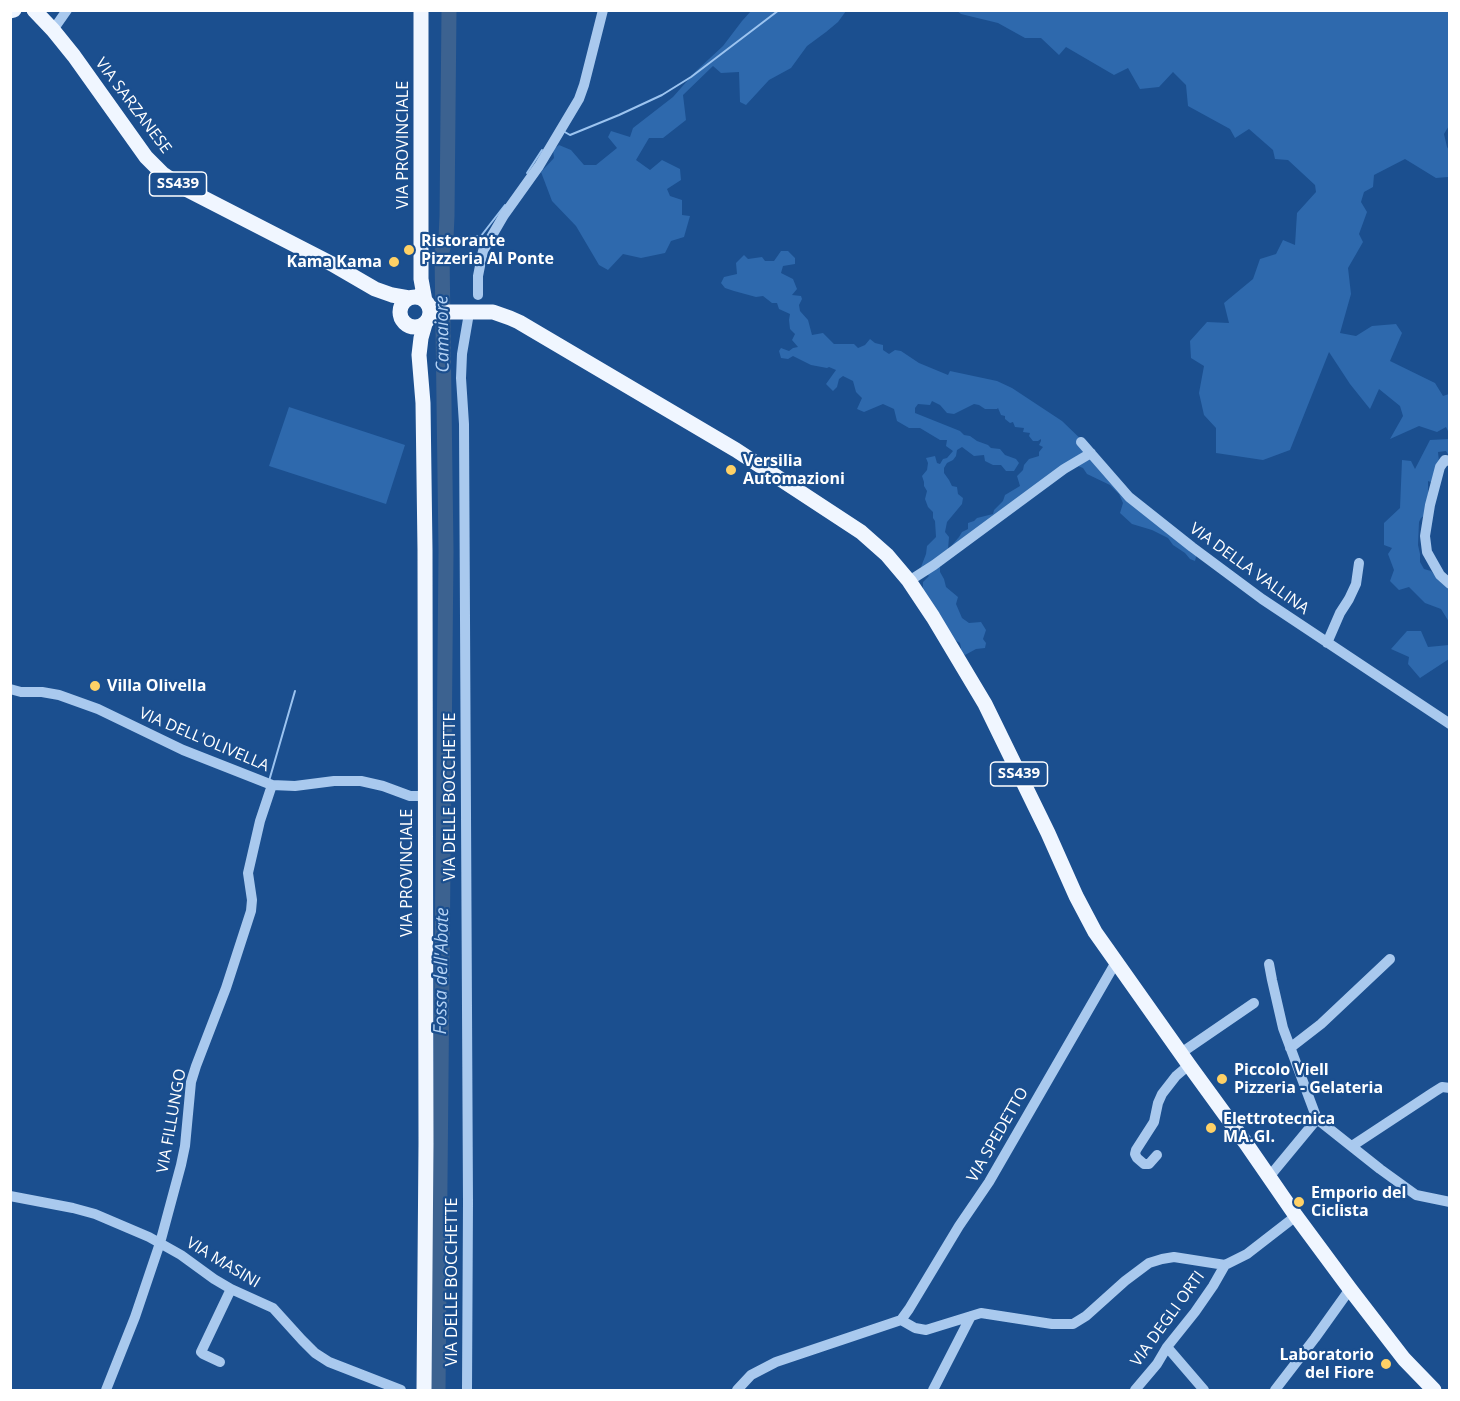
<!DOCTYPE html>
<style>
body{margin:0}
#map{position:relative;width:1460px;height:1401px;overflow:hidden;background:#1b4f8f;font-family:"Open Sans",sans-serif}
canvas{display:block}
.frame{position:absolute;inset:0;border:12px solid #fff;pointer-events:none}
</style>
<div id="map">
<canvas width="1460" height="1401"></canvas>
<div class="frame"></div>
</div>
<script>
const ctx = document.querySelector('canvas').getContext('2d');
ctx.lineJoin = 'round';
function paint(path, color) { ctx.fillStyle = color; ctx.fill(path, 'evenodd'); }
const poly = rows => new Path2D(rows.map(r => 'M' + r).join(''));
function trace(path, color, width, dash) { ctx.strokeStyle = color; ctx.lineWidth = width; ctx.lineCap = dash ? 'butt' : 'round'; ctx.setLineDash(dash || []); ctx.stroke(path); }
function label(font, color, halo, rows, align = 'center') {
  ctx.font = font + ' "Open Sans",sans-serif'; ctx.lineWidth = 4.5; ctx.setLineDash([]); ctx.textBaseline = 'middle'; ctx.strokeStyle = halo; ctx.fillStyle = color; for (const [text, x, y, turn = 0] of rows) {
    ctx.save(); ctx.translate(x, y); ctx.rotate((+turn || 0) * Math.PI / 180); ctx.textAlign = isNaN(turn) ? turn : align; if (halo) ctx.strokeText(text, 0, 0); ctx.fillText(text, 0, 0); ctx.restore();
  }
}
paint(poly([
 [751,11,846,11,838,22,826,32,807,46,791,68,769,80,746,105,740,102,739,72,721,73,713,66,683,95,686,120,663,138,649,138,636,160,650,170,662,160,680,169,681,180,667,189,670,196,682,200,682,215,690,216,684,237,671,241,665,253,641,258,623,254,608,270,599,265,576,226,552,201,541,172,554,158,553,150,559,145,571,150,584,165,596,165,617,148,608,137,611,131,630,137,633,128,673,97,695,72,723,46,742,21],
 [957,11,1449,11,1450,124,1444,134,1447,147,1449,150,1449,176,1448,177,1436,178,1405,159,1374,175,1373,187,1364,192,1361,202,1367,212,1359,234,1363,242,1348,268,1351,294,1340,333,1356,336,1372,326,1396,324,1402,333,1390,361,1435,383,1443,396,1449,394,1449,433,1446,427,1437,432,1419,426,1390,439,1403,416,1400,406,1379,389,1370,409,1350,384,1329,352,1290,450,1263,460,1216,453,1216,428,1204,415,1199,393,1204,366,1191,358,1190,341,1207,322,1229,323,1224,303,1253,279,1260,259,1276,254,1283,240,1295,245,1297,213,1316,192,1315,185,1288,160,1275,159,1273,150,1249,129,1235,138,1230,129,1188,106,1186,85,1173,72,1159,87,1140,89,1128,68,1114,75,1066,47,1059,55,1041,38,1025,38,998,23,961,14],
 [781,251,788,251,795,258,795,264,783,266,781,273,793,279,797,289,792,295,801,296,802,299,799,305,800,311,808,320,812,335,823,333,834,344,854,344,858,348,865,345,870,339,875,343,883,345,883,350,889,354,895,350,901,351,919,363,948,375,950,371,997,381,1012,388,1062,421,1088,446,1130,496,1198,549,1195,561,1190,559,1185,553,1173,545,1168,538,1152,530,1132,524,1120,513,1123,503,1119,494,1110,485,1087,474,1083,468,1078,466,1060,477,940,566,940,572,944,579,946,587,958,597,956,604,962,618,969,623,981,622,986,630,983,639,986,643,985,648,976,649,965,655,960,652,961,648,960,643,950,637,923,590,923,582,929,576,921,567,926,554,927,546,936,537,935,521,933,518,933,512,928,507,925,499,927,491,924,486,924,482,922,476,927,470,928,463,926,458,935,456,937,463,940,464,943,459,947,458,953,451,946,446,947,440,940,440,920,428,909,428,897,421,894,409,883,404,864,412,857,409,862,398,856,392,853,381,843,376,839,379,837,387,833,391,826,384,836,370,829,367,827,368,811,365,793,356,788,359,781,358,779,351,781,348,789,351,793,348,798,347,792,340,795,334,790,329,789,320,790,314,779,309,777,303,772,303,763,296,756,297,734,291,725,288,721,283,724,277,737,274,736,263,744,255,748,259,762,257,765,261,774,261],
 [932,401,940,405,947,413,954,414,974,404,979,405,985,409,997,409,998,408,1001,415,1005,416,1005,419,1010,423,1013,422,1015,427,1024,428,1023,432,1030,433,1029,436,1033,441,1038,441,1041,439,1041,441,1039,445,1043,447,1039,452,1039,456,1029,459,1024,465,1023,470,1017,476,1020,486,1005,495,1003,501,994,510,993,514,977,518,974,521,968,523,968,529,962,532,959,537,948,550,949,537,945,532,947,522,962,504,963,498,958,494,957,487,952,486,949,480,944,473,944,468,947,463,953,460,956,456,957,450,962,447,974,456,984,455,985,461,993,465,1001,465,1006,471,1014,471,1019,463,1016,459,1005,455,1000,449,991,448,988,445,977,441,970,436,964,435,960,431,915,413,915,408,918,404,930,405],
 [289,407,405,445,386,504,269,466],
 [1449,439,1449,456,1446,451,1438,452,1439,462,1433,483,1428,481,1428,494,1425,515,1421,518,1419,522,1418,545,1420,554,1420,562,1424,569,1431,571,1448,589,1449,588,1449,622,1441,609,1425,603,1409,587,1399,590,1390,581,1394,570,1388,554,1392,548,1384,545,1384,523,1400,508,1402,460,1411,461,1415,469,1430,440],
 [1407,631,1421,631,1428,647,1449,645,1449,659,1420,678,1408,664,1409,657,1391,649]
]), '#2e69ad');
trace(poly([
 [563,131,570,135,619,115,662,95,691,77,779,10],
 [527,173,542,150],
 [446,238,481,236,505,205],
 [269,781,295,691]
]), '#9cc4f0', 2);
trace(poly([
 [438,1390,446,551,442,251,446,238,447,216,449,10]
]), '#3c6290', 15);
trace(poly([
 [53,30,67,10],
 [478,295,478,276,483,251,504,215,539,166,579,99,584,85,603,10],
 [1081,442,1129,497,1192,547,1262,599,1450,724],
 [1450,461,1445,460,1440,467,1430,505,1425,536,1427,552,1440,575,1450,584],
 [909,581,934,565,1064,469,1091,453],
 [1327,643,1340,613,1349,599,1356,584,1359,563],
 [10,689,21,692,42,692,59,695,98,709,183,750,272,785,295,786,334,781,361,781,383,786,410,796,418,796,425,794],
 [1269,964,1272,980,1283,1028,1317,1119,1380,1169,1416,1195,1450,1202],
 [1290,1048,1321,1024,1390,959],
 [1181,1053,1254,1003],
 [1352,1146,1434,1092,1442,1087,1450,1088],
 [1157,1155,1149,1164,1144,1164,1137,1158,1135,1154,1136,1150,1154,1122,1158,1103,1162,1094,1176,1076,1189,1065],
 [1269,1177,1317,1119],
 [10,1196,73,1208,95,1214,149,1237,181,1255,214,1279,231,1289,273,1308,302,1340,315,1353,329,1362,401,1390],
 [901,1320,915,1328,926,1330,981,1313,1052,1324,1073,1324,1086,1316,1125,1281,1149,1263,1162,1259,1174,1257,1225,1265,1247,1254,1296,1216],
 [901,1320,909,1309,959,1226,989,1182,1116,962],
 [1167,1347,1204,1390],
 [220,1362,203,1354,201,1352,231,1289],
 [106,1390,135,1317,160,1243,181,1165,185,1146,191,1082,196,1066,226,988,251,911,252,900,248,873,260,821,272,785],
 [467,1390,468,1202,464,424,461,378,462,354,468,319,468,311],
 [737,1390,751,1375,776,1362,901,1320],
 [933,1390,971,1316],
 [1135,1390,1157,1364,1167,1347,1195,1312,1213,1286,1225,1265],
 [1275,1390,1315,1338,1350,1289]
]), '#a9c9ee', 10);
trace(poly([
 [34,10,53,30,74,56,146,157,163,174,184,188,332,264,375,289,392,295,409,298],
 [421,10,421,279,425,301],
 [10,11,14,10],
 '400 312a15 15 0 1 1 30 0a15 15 0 1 1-30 0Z',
 [428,305,431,308,438,312,493,312,510,318,519,322,736,450,861,532,887,555,909,581,933,617,985,704,1048,833,1076,896,1095,932,1189,1065,1245,1142,1296,1216,1350,1289,1404,1359,1434,1390],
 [424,1390,426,1143,425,550,423,403,419,355,421,338,425,324]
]), '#f0f6ff', 15);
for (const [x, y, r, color] of [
 [409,250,6,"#ffd166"],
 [394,262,6,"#ffd166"],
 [731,470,6,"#ffd166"],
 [95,686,6,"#ffd166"],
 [1222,1079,6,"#ffd166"],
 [1211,1128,6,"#ffd166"],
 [1299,1202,6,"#ffd166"],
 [1386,1364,6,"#ffd166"]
]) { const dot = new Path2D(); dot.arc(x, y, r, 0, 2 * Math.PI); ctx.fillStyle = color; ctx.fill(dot); trace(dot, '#1b4f8f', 2); }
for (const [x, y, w] of [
 [178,184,57],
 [1019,774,57]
]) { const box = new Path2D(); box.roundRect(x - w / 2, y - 12, w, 24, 4.5); ctx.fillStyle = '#1b4f8f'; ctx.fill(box); trace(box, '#fff', 1.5); }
label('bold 15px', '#fff', null, [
 ["SS439",178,184],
 ["SS439",1019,774]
]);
label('16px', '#fff', '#1b4f8f', [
 ["VIA SARZANESE",133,106,53],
 ["VIA PROVINCIALE",403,145,-90],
 ["VIA DELLA VALLINA",1249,569,36],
 ["VIA DELL'OLIVELLA",204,740,23],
 ["VIA DELLE BOCCHETTE",450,797,-90],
 ["VIA PROVINCIALE",407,873,-90],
 ["VIA FILLUNGO",172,1121,-80],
 ["VIA SPEDETTO",998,1135,-60],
 ["VIA MASINI",223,1263,31],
 ["VIA DELLE BOCCHETTE",452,1282,-90],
 ["VIA DEGLI ORTI",1168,1319,-54]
]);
label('bold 16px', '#fff', '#1b4f8f', [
 ["Ristorante",421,241],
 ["Pizzeria Al Ponte",421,259],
 ["Kama Kama",382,262,"right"],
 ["Versilia",743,461],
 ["Automazioni",743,479],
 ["Villa Olivella",107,686],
 ["Piccolo Viell",1234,1070],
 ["Pizzeria - Gelateria",1234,1088],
 ["Elettrotecnica",1223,1119],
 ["MA.GI.",1223,1137],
 ["Emporio del",1311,1193],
 ["Ciclista",1311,1211],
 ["Laboratorio",1374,1355,"right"],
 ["del Fiore",1374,1373,"right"]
], 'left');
label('italic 18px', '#b5d3f5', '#1b4f8f', [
 ["Camaiore",443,334,-91],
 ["Fossa dell'Abate",442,971,-89]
]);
</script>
